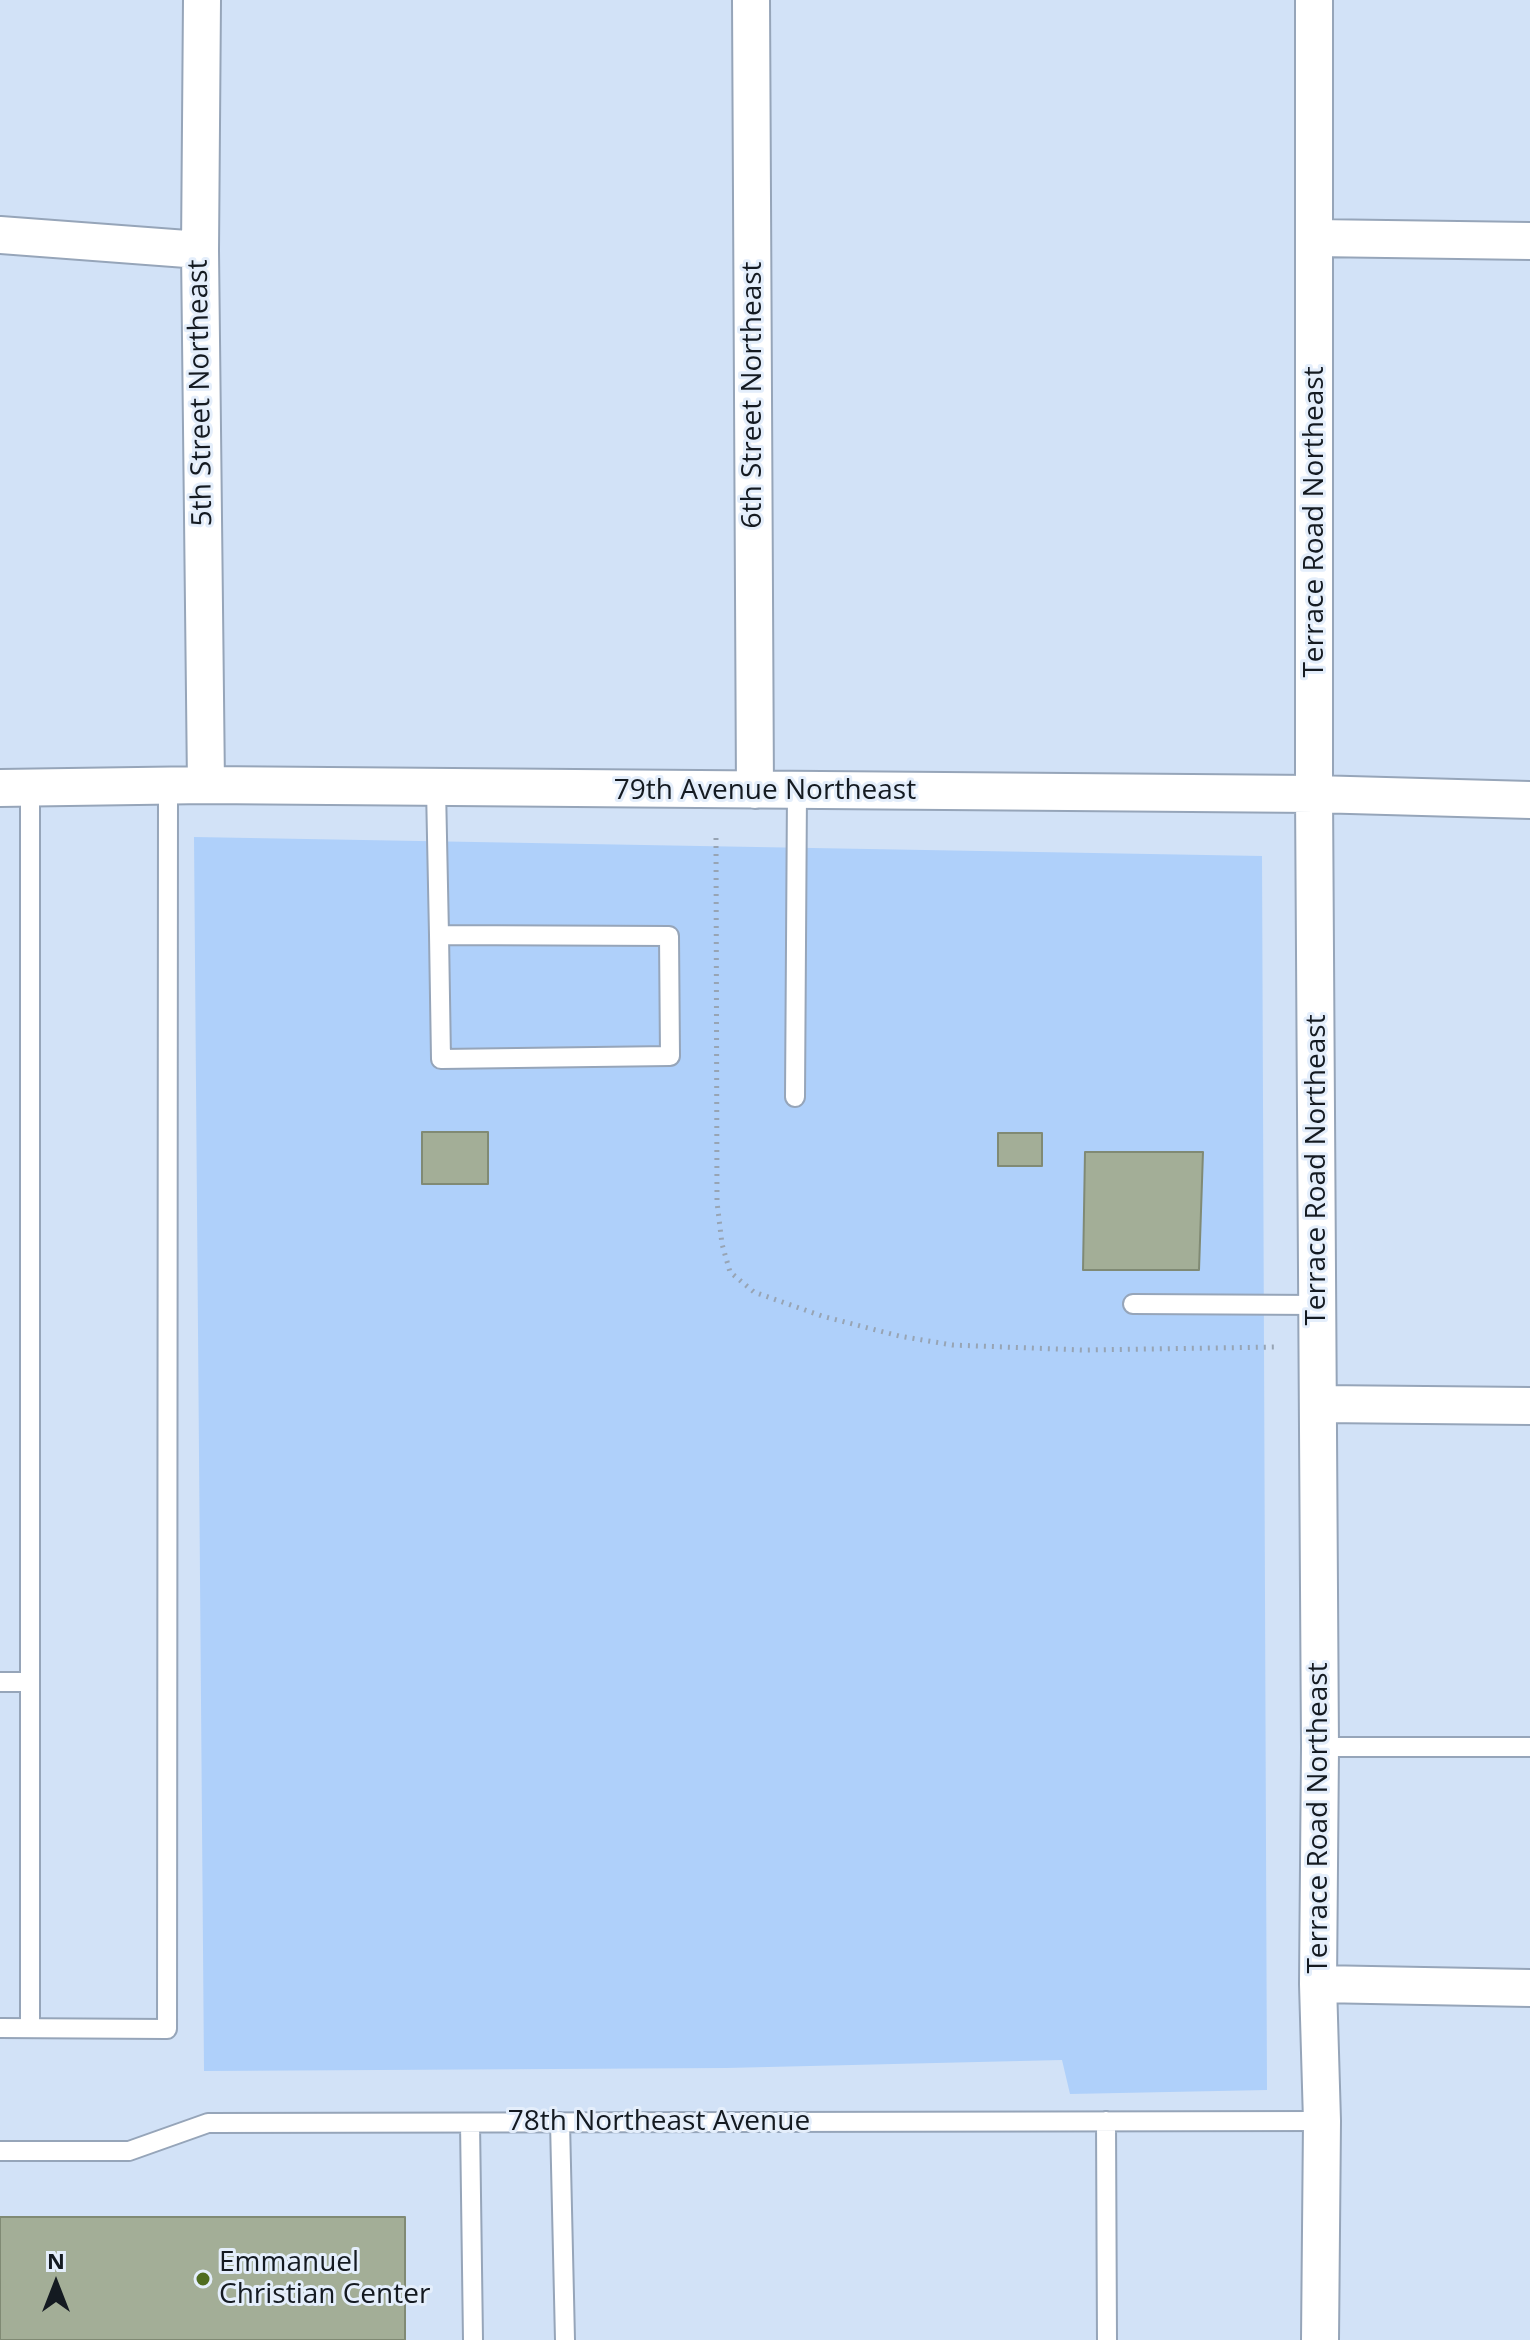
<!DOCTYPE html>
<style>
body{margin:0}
#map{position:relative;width:1530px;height:2340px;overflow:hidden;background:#d2e2f7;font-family:"Open Sans",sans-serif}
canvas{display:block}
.north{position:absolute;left:16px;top:2244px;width:80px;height:80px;-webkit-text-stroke:6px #e4eefb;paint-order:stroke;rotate:0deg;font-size:22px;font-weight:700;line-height:32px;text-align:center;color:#141a21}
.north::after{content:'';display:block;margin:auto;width:28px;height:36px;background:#141a21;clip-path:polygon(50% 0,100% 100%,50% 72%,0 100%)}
</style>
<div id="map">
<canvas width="1530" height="2340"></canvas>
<div class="north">N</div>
</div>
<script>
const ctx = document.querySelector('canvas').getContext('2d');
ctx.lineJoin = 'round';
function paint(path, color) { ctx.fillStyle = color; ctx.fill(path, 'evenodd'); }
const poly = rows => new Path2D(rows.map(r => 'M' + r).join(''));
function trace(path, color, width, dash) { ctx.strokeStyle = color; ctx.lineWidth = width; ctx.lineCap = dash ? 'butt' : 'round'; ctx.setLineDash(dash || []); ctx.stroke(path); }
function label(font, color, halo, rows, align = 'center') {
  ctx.font = font + ' "Open Sans",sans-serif'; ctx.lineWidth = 6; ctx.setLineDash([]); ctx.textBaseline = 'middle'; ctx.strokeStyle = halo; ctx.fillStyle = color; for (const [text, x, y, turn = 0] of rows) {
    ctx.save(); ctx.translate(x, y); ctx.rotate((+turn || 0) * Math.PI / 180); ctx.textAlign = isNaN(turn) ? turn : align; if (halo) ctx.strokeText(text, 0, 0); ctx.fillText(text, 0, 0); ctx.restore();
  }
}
paint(poly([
 [194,837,1262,856,1267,2090,1070,2094,1062,2060,726,2068,204,2071]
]), '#afd0fa');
const building = poly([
 [422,1132,488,1132,488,1184,422,1184,422,1132],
 [998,1133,1042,1133,1042,1166,998,1166,998,1133],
 [1085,1152,1203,1152,1199,1270,1083,1270,1085,1152],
 [0,2217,405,2217,405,2340,0,2340,0,2217]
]);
paint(building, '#a3ae97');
trace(building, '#808a74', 2);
const lane = poly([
 [436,788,439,935,441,1059,670,1056,669,936,439,935],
 [30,789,30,2028],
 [795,1097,797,791],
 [1133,1304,1319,1305],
 [0,1682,30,1682],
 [1320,1747,1530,1747],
 [0,2028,167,2029,168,786],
 [1106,2121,1107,2340],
 [560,2122,565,2340],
 [470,2123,473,2340],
 [0,2151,129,2151,208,2123,1322,2121]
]);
const street = poly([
 [202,0,200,250,206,785],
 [751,0,755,790],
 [1314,0,1314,794,1320,1747,1318,1984,1322,2121,1320,2340],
 [0,235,200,250],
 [1315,238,1530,241],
 [0,788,206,785,1314,794,1530,800],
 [1320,1404,1530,1406],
 [1318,1984,1530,1988]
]);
trace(lane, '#96a5b9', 22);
trace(street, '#96a5b9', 40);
trace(poly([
 [716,838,717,1202,722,1244,730,1272,754,1292,822,1316,899,1336,952,1345,1083,1350,1277,1347]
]), '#97a4b4', 5, [2, 6]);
trace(lane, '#fff', 18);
trace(street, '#fff', 36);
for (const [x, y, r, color] of [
 [203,2279,8,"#4f6c20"]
]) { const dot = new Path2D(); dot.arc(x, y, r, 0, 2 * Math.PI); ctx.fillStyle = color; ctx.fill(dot); trace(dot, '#e4eefb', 3); }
label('28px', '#141a21', '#e4eefb', [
 ["5th Street Northeast",201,393,-91],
 ["6th Street Northeast",753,395,-90],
 ["Terrace Road Northeast",1315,522,-90],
 ["79th Avenue Northeast",765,791],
 ["Terrace Road Northeast",1317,1170,-90],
 ["Terrace Road Northeast",1319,1818,-90],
 ["78th Northeast Avenue",659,2122]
]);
label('28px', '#141a21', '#e4eefb', [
 ["Emmanuel",219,2263],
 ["Christian Center",219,2295]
], 'left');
</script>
